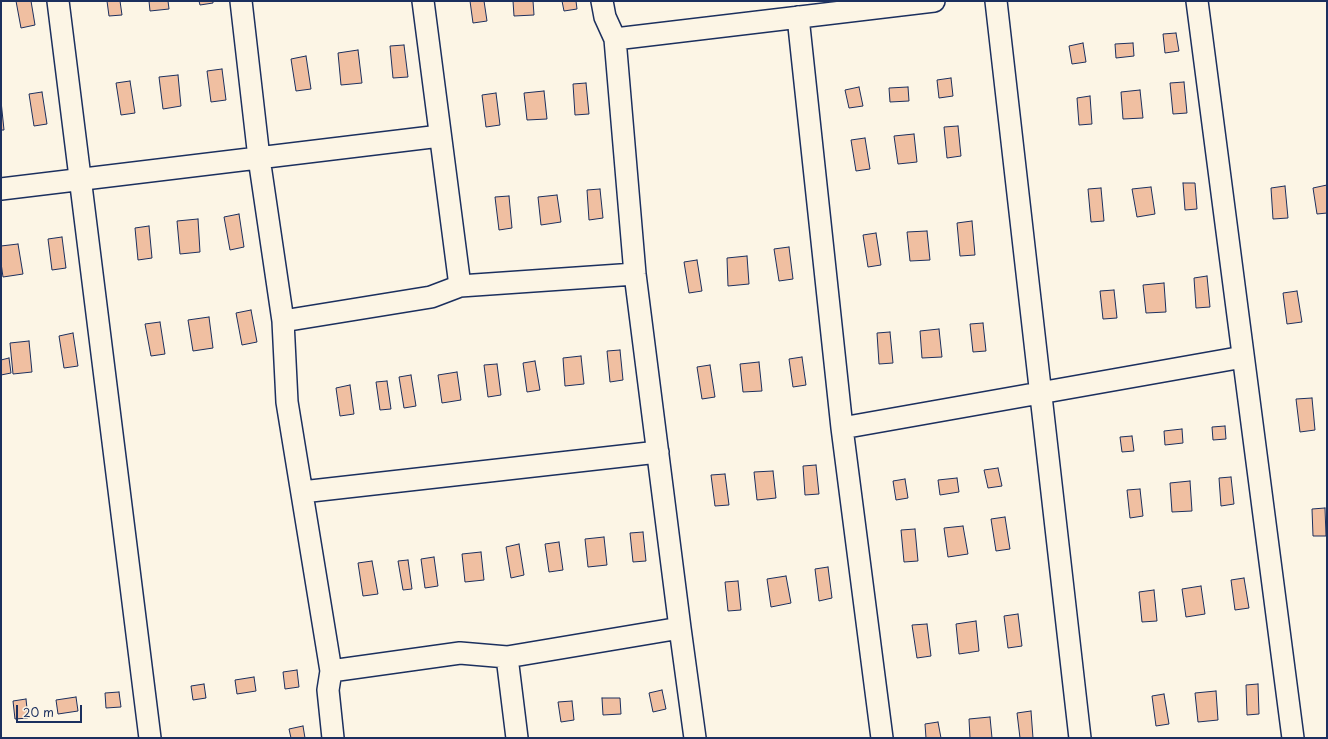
<!DOCTYPE html>
<style>
body{margin:0}
#map{position:relative;width:1328px;height:739px;overflow:hidden;background:#fcf5e5;font-family:"Playpen Sans",sans-serif}
canvas{display:block}
.frame{position:absolute;inset:0;border:2px solid #1b2f5e;pointer-events:none}
.scale{position:absolute;left:16px;top:705px;width:66px;height:18px;box-sizing:border-box;border:2px solid #1b2f5e;border-top:0;padding-left:5px;font-size:12px;line-height:14px;white-space:nowrap;color:#1b2f5e;-webkit-text-stroke:3px #fcf5e5;paint-order:stroke}
</style>
<div id="map">
<canvas width="1328" height="739"></canvas>
<div class="frame"></div>
<div class="scale">20 m</div>
</div>
<script>
const ctx = document.querySelector('canvas').getContext('2d');
ctx.lineJoin = 'round';
function paint(path, color) { ctx.fillStyle = color; ctx.fill(path, 'evenodd'); }
const poly = rows => new Path2D(rows.map(r => 'M' + r).join(''));
function trace(path, color, width, dash) { ctx.strokeStyle = color; ctx.lineWidth = width; ctx.lineCap = dash ? 'butt' : 'round'; ctx.setLineDash(dash || []); ctx.stroke(path); }
const building = poly([
 [16,1,31,1,35,25,21,28,16,1],
 [107,1,120,1,122,15,109,16,107,1],
 [149,1,168,1,169,9,150,11,149,1],
 [199,1,213,1,213,3,200,5,199,1],
 [470,1,484,1,487,21,473,23,470,1],
 [513,1,533,1,534,15,514,16,513,1],
 [562,1,576,1,577,9,564,11,562,1],
 [1176,33,1179,51,1165,53,1163,34,1176,33],
 [1083,43,1086,62,1072,64,1069,46,1083,43],
 [1133,43,1134,56,1116,58,1115,44,1133,43],
 [404,45,408,77,393,78,390,46,404,45],
 [358,50,362,83,341,85,338,53,358,50],
 [306,56,311,89,296,91,291,59,306,56],
 [222,69,226,100,211,102,207,71,222,69],
 [178,75,181,106,163,109,159,77,178,75],
 [951,78,953,96,939,98,937,80,951,78],
 [130,81,135,113,121,115,116,83,130,81],
 [1184,82,1187,113,1173,114,1170,83,1184,82],
 [586,83,589,114,575,115,573,84,586,83],
 [859,87,863,106,849,108,845,90,859,87],
 [908,87,909,101,890,102,889,88,908,87],
 [1140,90,1143,118,1123,119,1121,92,1140,90],
 [544,91,547,119,527,120,524,93,544,91],
 [42,92,47,124,34,126,29,94,42,92],
 [496,93,500,125,486,127,482,95,496,93],
 [1090,96,1092,124,1079,125,1077,98,1090,96],
 [1,101,4,130,1,130,1,101],
 [958,126,961,156,947,158,944,127,958,126],
 [914,134,917,162,898,164,894,136,914,134],
 [865,138,870,169,856,171,851,140,865,138],
 [1183,183,1195,183,1197,209,1185,210,1183,183],
 [1327,185,1327,213,1317,214,1313,188,1327,185],
 [1285,186,1288,218,1273,219,1271,188,1285,186],
 [1151,187,1155,214,1137,217,1132,189,1151,187],
 [1101,188,1104,221,1091,222,1088,189,1101,188],
 [600,189,603,218,589,220,587,190,600,189],
 [557,195,561,222,541,225,538,197,557,195],
 [509,196,512,228,499,230,495,197,509,196],
 [239,214,244,247,230,250,224,217,239,214],
 [198,219,200,252,180,254,177,221,198,219],
 [972,221,975,255,960,256,957,223,972,221],
 [149,226,152,258,138,260,135,228,149,226],
 [927,231,930,260,910,261,907,232,927,231],
 [876,233,881,265,868,267,863,235,876,233],
 [62,237,66,268,52,270,48,239,62,237],
 [18,244,23,274,3,277,1,263,1,246,18,244],
 [789,247,793,279,779,281,774,249,789,247],
 [747,256,749,284,728,286,727,258,747,256],
 [697,260,702,291,689,293,684,262,697,260],
 [1207,276,1210,307,1196,308,1194,278,1207,276],
 [1164,283,1166,312,1146,313,1143,285,1164,283],
 [1114,290,1117,318,1103,319,1100,291,1114,290],
 [1297,291,1302,322,1287,324,1283,293,1297,291],
 [251,310,257,342,242,345,236,313,251,310],
 [209,317,213,348,193,351,188,320,209,317],
 [160,322,165,354,151,356,145,324,160,322],
 [983,323,986,351,973,352,970,324,983,323],
 [939,329,942,357,922,358,920,331,939,329],
 [890,332,893,363,879,364,877,333,890,332],
 [73,333,78,366,64,368,59,336,73,333],
 [29,341,32,372,13,374,10,343,29,341],
 [620,350,623,380,610,382,607,351,620,350],
 [581,356,584,384,565,386,563,358,581,356],
 [802,357,806,385,793,387,789,359,802,357],
 [9,358,11,373,1,375,1,360,9,358],
 [535,361,540,390,527,392,523,363,535,361],
 [759,362,762,391,743,392,740,364,759,362],
 [497,364,501,395,488,397,484,365,497,364],
 [710,365,715,397,702,399,697,367,710,365],
 [457,372,461,400,442,403,438,375,457,372],
 [411,375,416,406,404,408,399,377,411,375],
 [387,381,391,409,380,410,376,382,387,381],
 [350,385,354,414,340,416,336,388,350,385],
 [1312,398,1315,430,1300,432,1296,399,1312,398],
 [1225,426,1226,439,1213,440,1212,427,1225,426],
 [1182,429,1183,443,1165,445,1164,431,1182,429],
 [1132,436,1134,451,1122,452,1120,437,1132,436],
 [816,465,819,494,805,495,803,466,816,465],
 [998,468,1002,486,988,488,984,470,998,468],
 [773,471,776,498,757,500,754,472,773,471],
 [725,474,729,505,715,506,711,475,725,474],
 [1231,477,1234,504,1221,506,1219,478,1231,477],
 [957,478,959,492,940,495,938,480,957,478],
 [905,479,908,498,896,500,893,481,905,479],
 [1190,481,1192,511,1172,512,1170,483,1190,481],
 [1140,489,1143,516,1130,518,1127,490,1140,489],
 [1325,508,1326,536,1313,536,1312,509,1325,508],
 [1005,517,1010,549,996,551,991,519,1005,517],
 [963,526,968,554,948,557,944,528,963,526],
 [915,529,918,561,904,562,901,530,915,529],
 [643,532,646,561,633,562,630,533,643,532],
 [604,537,607,565,588,567,585,539,604,537],
 [559,542,563,570,549,572,545,544,559,542],
 [519,544,524,575,511,578,506,547,519,544],
 [481,552,484,580,465,582,462,554,481,552],
 [434,557,438,586,425,588,421,559,434,557],
 [408,560,412,589,403,590,398,561,408,560],
 [372,561,378,594,363,596,358,563,372,561],
 [828,567,832,598,819,601,815,569,828,567],
 [786,576,791,603,771,607,767,579,786,576],
 [1244,578,1249,608,1235,610,1231,580,1244,578],
 [738,581,741,610,728,611,725,582,738,581],
 [1201,586,1205,614,1186,617,1182,589,1201,586],
 [1154,590,1157,621,1142,622,1139,592,1154,590],
 [1018,614,1022,646,1008,648,1004,616,1018,614],
 [976,621,979,651,959,654,956,624,976,621],
 [927,624,931,656,917,658,912,625,927,624],
 [297,670,299,687,285,689,283,672,297,670],
 [254,677,256,691,237,694,235,680,254,677],
 [204,684,206,698,193,700,191,686,204,684],
 [1258,684,1259,714,1247,715,1246,685,1258,684],
 [662,690,666,709,653,712,649,693,662,690],
 [1216,691,1218,720,1198,722,1195,693,1216,691],
 [119,692,121,707,106,708,105,693,119,692],
 [1164,694,1169,724,1156,726,1152,696,1164,694],
 [76,697,78,711,58,714,56,700,76,697],
 [602,698,620,698,621,714,603,715,602,698],
 [26,699,28,718,15,719,13,701,26,699],
 [572,701,574,720,561,722,558,702,572,701],
 [1031,711,1033,738,1020,738,1017,713,1031,711],
 [990,717,992,738,970,738,969,719,990,717],
 [938,722,941,738,926,738,925,724,938,722],
 [303,726,305,738,291,738,289,729,303,726]
]);
paint(building, '#f0bfa1');
trace(building, '#1b2f5e', 1);
const street = poly([
 [58,1,150,738],
 [241,1,259,158,283,321,287,402,331,671,328,690,333,738],
 [423,1,460,286],
 [602,1,605,17,615,39,635,274,680,628,695,738],
 [996,1,1080,738],
 [1197,1,1293,738],
 [798,17,842,428,882,738],
 [615,39,934,1],
 [1,189,440,136],
 [283,321,431,297,460,286,635,274],
 [842,428,1243,357],
 [302,492,658,452],
 [507,657,517,738],
 [331,671,460,653,507,657,680,628]
]);
trace(street, '#1b2f5e', 24);
trace(street, '#fcf5e5', 21);
</script>
